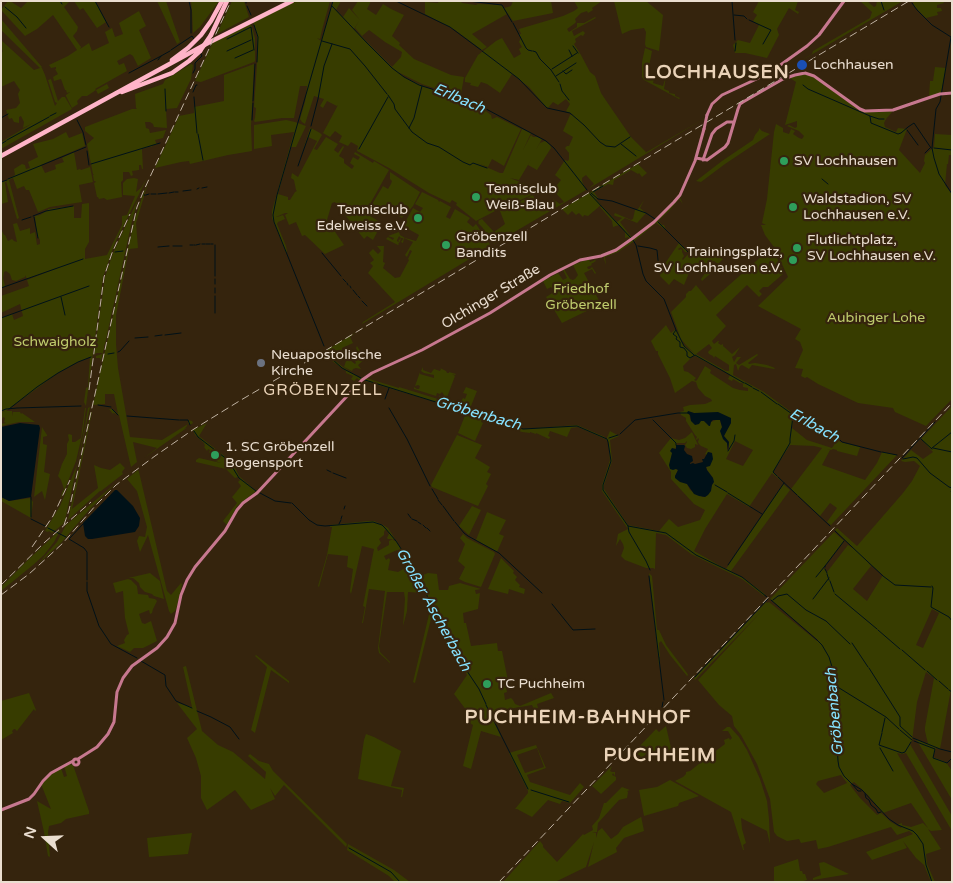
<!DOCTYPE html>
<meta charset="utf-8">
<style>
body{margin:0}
#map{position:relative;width:953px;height:883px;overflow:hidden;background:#35240d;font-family:"Varela Round",sans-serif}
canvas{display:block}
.frame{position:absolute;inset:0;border:2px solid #eaded0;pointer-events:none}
.north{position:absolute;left:20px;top:813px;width:50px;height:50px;-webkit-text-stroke:4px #35240d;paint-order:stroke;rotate:290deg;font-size:14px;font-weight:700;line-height:20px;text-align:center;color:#eaded0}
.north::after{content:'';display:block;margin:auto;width:18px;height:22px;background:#eaded0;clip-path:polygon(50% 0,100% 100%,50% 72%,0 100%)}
</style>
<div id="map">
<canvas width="953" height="883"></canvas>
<div class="frame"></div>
<div class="north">N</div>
</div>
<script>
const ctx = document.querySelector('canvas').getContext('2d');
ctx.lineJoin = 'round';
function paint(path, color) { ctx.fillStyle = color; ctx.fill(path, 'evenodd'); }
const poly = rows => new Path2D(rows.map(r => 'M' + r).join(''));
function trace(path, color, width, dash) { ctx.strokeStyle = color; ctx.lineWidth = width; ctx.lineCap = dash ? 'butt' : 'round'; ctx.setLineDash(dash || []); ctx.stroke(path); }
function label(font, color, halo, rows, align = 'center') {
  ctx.font = font + ' "Varela Round",sans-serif'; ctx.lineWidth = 4.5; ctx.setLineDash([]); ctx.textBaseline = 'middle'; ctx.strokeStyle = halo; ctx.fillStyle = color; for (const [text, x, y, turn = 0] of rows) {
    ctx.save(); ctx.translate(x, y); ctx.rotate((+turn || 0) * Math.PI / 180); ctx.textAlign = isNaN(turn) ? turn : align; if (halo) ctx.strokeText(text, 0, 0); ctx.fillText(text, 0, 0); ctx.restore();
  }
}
paint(poly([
 [8,1,10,1,21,8,28,1,70,1,64,7,78,27,77,31,73,36,81,47,80,49,89,43,92,51,109,43,105,32,112,28,115,37,123,34,119,23,139,11,146,26,139,30,151,58,138,66,133,56,130,54,117,61,119,65,124,63,127,71,95,89,96,90,107,84,109,88,98,94,96,90,87,96,82,96,77,101,78,104,72,108,66,96,66,95,70,92,67,93,66,90,65,90,61,79,54,81,53,77,58,74,55,69,56,69,56,67,51,68,49,65,68,56,77,50,53,15,37,29,25,36,1,10],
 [74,1,95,1,106,22,97,28,83,8,80,10],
 [157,1,166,1,180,42,177,44],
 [191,1,219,1,200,27,193,33,192,11],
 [232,1,244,1,249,17,217,34],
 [295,1,330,1,322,30,320,39,317,38,321,41,333,1,341,1,336,10,343,17,349,8,360,20,352,10,358,1,371,1,367,9,376,15,383,4,391,9,404,15,392,36,400,43,399,45,414,59,451,75,464,77,461,94,458,96,422,84,398,72,404,77,419,84,444,94,446,96,457,99,458,103,462,104,463,102,483,109,491,115,492,119,497,117,521,129,504,166,492,159,488,167,477,163,500,173,503,173,522,129,531,133,523,150,531,135,533,137,537,137,542,139,535,151,540,143,545,141,550,145,551,148,537,170,528,165,532,158,519,180,510,178,525,184,537,191,538,192,503,208,496,202,495,204,501,208,476,221,456,205,457,203,452,200,450,203,429,193,389,168,359,152,357,151,358,146,351,142,348,146,339,142,342,136,335,131,330,137,323,133,338,105,337,106,327,101,323,108,320,106,324,99,314,96,305,124,302,122,300,119,305,102,307,86,300,86,294,118,282,118,255,122,254,121,255,118,256,108,254,107,257,64,257,36,253,22],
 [359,21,355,28,356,29,362,36,369,30,385,42,402,52,401,57,392,67,354,29],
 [439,1,460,1,462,3,476,5,478,4,502,5,507,14,472,34,487,47,482,50,455,30,425,14,425,2,438,3],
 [513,1,551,1,553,13,513,21,504,8,511,6],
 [574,1,602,1,592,8,593,10,588,13,587,11,581,13,575,19,576,22,574,24,567,29,569,32,577,27,577,23,584,23,595,17,596,18,572,31,574,36,583,31,585,33,583,36,581,35,575,39,576,42,574,44,581,55,590,72,595,76,601,93,607,102,631,137,646,152,645,153,705,118,588,189,594,184,586,175,582,178,582,181,586,190,494,244,482,227,478,223,479,222,478,221,482,219,494,232,505,224,500,211,533,195,535,200,530,202,535,211,555,203,553,199,560,204,564,202,553,190,561,180,555,175,565,160,568,161,569,159,569,153,565,148,567,146,569,146,573,137,563,131,570,115,573,115,566,111,570,104,566,99,558,105,553,102,548,108,546,107,529,87,512,74,500,93,487,84,481,82,478,87,470,85,471,83,465,82,465,78,478,55,496,41,502,38,514,58,521,54,519,49,522,47,519,42,521,38,513,23,519,34,521,34,519,29,563,16,574,11,578,8],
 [614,1,646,1,663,15,659,51,646,47,645,44,646,32,644,28,631,30,622,34],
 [759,1,798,1,795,10,799,12,798,14,789,8,777,29,779,35,767,58,745,53,735,53,733,45,738,40,750,43,759,25,753,21,757,15,753,12],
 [860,1,867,1,874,7,876,6,877,1,903,1,782,72,812,54,813,51,870,18,872,12],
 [913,1,943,1,944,3,937,5,937,8,941,8,942,11,937,12,938,15,926,18,914,6],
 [1,19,42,67,41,68,42,68,45,75,55,106,57,103,55,102,48,80,51,79,58,101,62,97,65,97,72,109,1,149,1,142,33,123,23,128,24,122,21,116,19,117,19,123,14,122,12,118,9,119,6,110,16,108,20,103,18,94,20,90,14,81,1,87,1,53,3,51,1,49,1,40,34,70,40,68,1,30],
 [250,23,252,27,255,38,255,61,254,62,201,82,195,81,213,42],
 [645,48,652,51,647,77,654,79,653,83,663,86,666,76,664,89,669,91,669,93,675,94,675,96,680,98,679,99,644,80,642,77,642,62],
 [191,64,193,65,191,79,177,108,166,109,167,128,154,127,153,124,150,122,145,122,146,128,149,129,150,133,166,130,163,138,155,140,157,145,154,145,151,147,150,146,146,148,142,149,143,169,142,169,141,165,139,165,139,170,132,171,133,175,131,176,129,172,123,172,123,180,121,182,122,197,107,200,104,198,99,199,98,197,97,197,94,183,96,182,95,181,94,181,93,175,94,174,93,174,87,144,94,138,85,131,85,127,132,109,137,109,136,108,135,94,163,84,165,80],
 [254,64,251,126,252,151,228,155,190,164,189,161,181,162,155,168,179,116,194,113,194,107,224,101,224,75],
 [935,67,946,68,941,93,929,97,930,81,933,81],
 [804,74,811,75,859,110,893,111,886,119,884,123,885,127,896,132,898,128,907,129,899,150,920,173,925,163,924,161,925,155,934,147,935,134,952,135,952,155,949,155,948,164,947,164,945,185,952,194,952,399,926,426,895,412,893,408,858,403,818,384,807,377,805,378,801,376,803,369,795,368,803,350,800,342,795,339,801,329,758,306,788,277,774,247,765,235,761,225,766,225,762,223,767,199,774,132,776,124,783,128,783,132,789,134,791,129,795,131,793,134,799,138,802,139,804,136,799,131,787,126,789,125,795,128,797,127,797,121,785,125,796,82,790,78],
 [286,120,295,122,306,126,296,147,291,147,278,194,288,197,288,200,290,200,295,192,297,191,296,190,294,180,291,178,292,173,298,177,317,141,308,137,303,150,310,128,312,129,311,128,320,133,322,135,314,149,317,150,326,137,338,144,334,150,338,153,343,146,344,147,339,156,344,159,344,163,352,169,354,166,350,163,353,157,358,160,360,157,354,154,355,152,373,163,374,161,389,170,365,213,382,223,373,240,367,236,364,239,335,202,332,203,327,220,344,245,325,254,305,235,302,236,296,222,289,225,285,215,288,213,285,213,276,217,277,217,283,215,285,219,278,222,277,224,286,246,287,252,286,253,272,218,272,211,294,132,271,135,272,146,254,149,254,125],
 [759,128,762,131,770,134,725,164,701,182,696,181,722,161,753,140,755,135,759,130],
 [66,132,69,138,82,133,85,146,41,165,45,173,56,169,55,165,64,162,62,158,74,152,77,170,80,169,81,170,90,167,93,182,79,185,82,202,50,207,38,212,29,190,26,190,24,186,17,189,13,178,9,180,19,218,17,219,6,181,5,183,8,202,1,204,1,183,15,175,14,169,22,164,25,165,26,169,30,168,28,162,38,157,33,144,53,139],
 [638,164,647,173,642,177,639,173,638,174,631,170,614,180,613,185,608,184,594,192,598,198,596,199,601,205,588,216,584,215,583,217,579,213,576,215,572,211,568,215,562,209],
 [691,169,693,169,680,198,683,204,689,209,701,211,689,209,683,204,679,199,669,211,658,221,662,225,664,225,666,230,656,223,633,242,618,252,605,257,606,265,604,259,604,256,610,254,609,252,620,246,629,240,629,237,625,238,625,232,619,225,613,227,612,221,600,207,602,206,617,222,622,218,615,216,614,215,615,213,631,220,633,219,635,210,638,209,644,200,640,208,646,213,638,222,637,223,625,218,620,222,632,238,654,221,672,203,680,192],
 [390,172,420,192,413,206,407,213,404,214,402,218,399,216,400,215,390,209,386,216,371,206,383,186,388,189,391,184,392,181,390,179],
 [134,178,138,179,136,192,141,188,147,178,115,243,103,277,86,406,84,402,86,388,88,387,90,357,78,362,58,373,6,411,12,411,13,416,13,412,20,412,21,414,22,413,35,422,19,422,1,426,1,424,6,423,4,422,5,418,3,417,2,419,1,416,1,413,5,411,1,412,1,318,12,314,14,320,23,316,20,304,1,313,1,296,29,286,27,280,60,267,27,279,25,275,25,277,16,281,12,280,10,274,6,271,4,272,3,278,5,286,1,288,1,229,4,235,5,235,8,241,12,239,14,241,17,242,13,224,17,223,20,231,30,228,30,234,35,232,37,245,40,244,40,240,37,236,35,216,40,215,48,210,48,209,74,206,74,218,81,218,82,204,89,203,89,242,85,249,85,259,107,255,122,225,122,216,127,215,135,196,123,195,123,183,127,179],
 [148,183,136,223,138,248,129,249,116,315,116,344,118,368,130,437,162,440,188,424,188,420,192,421,193,423,190,425,188,423,187,426,184,429,188,427,144,458,157,448,133,442,137,462,131,467,119,415,114,413,114,412,113,414,109,409,112,409,118,414,114,394,105,394,105,404,93,405,134,222,142,197],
 [422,192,438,200,439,202,440,201,451,207,446,217,450,219,455,209,470,218,467,222,473,227,476,224,491,246,362,324,363,322,395,302,368,273,373,266,370,263,374,260,369,253,373,249,378,254,381,251,377,246,384,246,383,262,385,263,383,268,395,278,400,277,409,260,408,259,412,251,410,250,407,257,405,255,413,242,404,238,403,243,401,242,403,239,403,238,401,238,400,242,398,241,401,238,399,236,397,240,397,241,400,243,398,243,399,244,398,245,386,239,388,237,393,240,394,238,388,236,399,232,400,235,405,238,416,241,419,235,403,226,413,208,420,212,423,208,415,204],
 [138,199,132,221,105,344,104,345,104,348,91,405,101,361,100,358,96,358,96,356,102,354,102,353,96,353,94,355,105,277,113,253],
 [679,243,688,252,685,252,681,247,678,249,679,250,681,249,682,250,682,252,684,256,682,259,683,260,689,253,691,253,693,250,699,250,702,253,707,253,709,252,712,255,720,256,722,256,721,258,723,259,718,264,714,261,711,262,708,270,710,274,702,281,701,279,706,272,704,268,701,268,698,272,691,268,684,285,674,279,669,285,660,276,662,268],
 [772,247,783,271,783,274,768,287,763,287,759,291,762,294,759,297,747,285,716,315,726,326,712,341,714,344,718,341,719,341,718,343,721,345,723,344,723,346,732,354,740,347,735,355,732,357,734,362,737,357,741,357,736,363,739,365,757,354,758,355,748,363,749,364,755,363,767,365,775,368,774,369,752,365,749,369,742,365,740,366,738,371,736,364,734,365,733,375,764,392,794,414,792,428,807,440,832,448,838,439,840,442,860,447,857,456,837,451,837,450,833,449,831,450,827,449,830,450,822,465,865,480,877,463,882,452,897,455,831,525,827,522,837,508,830,503,820,516,791,489,822,448,814,446,790,445,773,472,784,483,772,473,749,507,727,494,705,529,694,551,726,569,783,484,790,490,731,571,742,577,765,594,764,596,742,579,691,554,666,535,656,533,655,569,653,568,646,568,625,560,621,556,624,548,623,544,620,539,616,546,618,534,628,529,602,491,602,485,610,460,608,441,606,440,610,431,619,436,610,440,612,461,604,485,604,489,628,525,659,531,669,519,678,527,700,520,705,510,694,504,671,479,671,472,659,453,671,438,679,440,685,438,692,432,698,445,695,444,695,447,691,449,687,448,685,445,687,442,687,441,685,443,677,443,676,447,672,453,676,469,678,470,675,476,687,484,690,490,703,497,705,497,708,494,713,482,713,478,707,470,706,466,712,453,708,452,707,455,705,454,708,449,701,446,699,444,698,442,699,439,698,438,697,440,696,439,697,437,695,435,686,421,686,418,681,415,680,412,684,411,683,407,690,405,705,404,712,401,711,399,705,396,698,388,696,382,692,381,675,393,670,378,658,354,658,351,656,351,651,341,666,325,671,333,676,329,684,345,696,355,686,345,681,339,671,312,686,297,686,294,689,291,691,291,696,285,710,302],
 [709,344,712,348,708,352,709,354,713,356,714,358,715,356,729,365,729,371,726,371,696,354],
 [695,356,730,375,728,379,732,381,733,379,740,383,742,383,743,384,743,387,748,388,748,391,740,390,733,388,710,373,711,370,705,366,697,380,696,381,694,380,696,378,688,372,684,371,683,366,692,357],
 [688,411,694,413,703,413,731,423,725,433,724,436,729,442,729,449,727,450,727,443,723,439,722,427,720,420,716,420,711,422,710,425,704,421,691,421],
 [735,441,753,450,743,466,726,459],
 [589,260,590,262,595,260,596,261,591,264,592,265,587,267,588,269,590,269,592,267,596,273,595,274,592,269,584,273,601,304,562,323,553,308,554,305,553,303,550,304,546,297,554,292,554,291,551,287,547,289,543,281,558,273,563,280,567,278,563,270,564,269,570,279,573,280,575,279,578,275,573,265,583,261],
 [357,332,350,337,353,343,342,348,342,352,340,352,355,364,356,363,354,359,355,358,358,358,359,361,361,359,356,348,357,346,365,359,358,365,361,369,356,368,353,369,352,371,344,367,346,361,341,358,342,356,339,354,337,355,336,354,332,358,343,367,362,379,359,380,357,378,354,381,351,379,353,376,346,373,346,371,332,361,332,360,325,351],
 [423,367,423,370,431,373,434,369,440,371,441,369,440,368,446,371,447,373,449,373,449,372,456,374,455,375,452,374,455,376,446,400,439,397,439,395,440,397,443,397,444,395,442,392,440,394,437,393,436,396,414,389,414,387,417,389,419,389,420,386,418,385,415,386,420,372,420,374,434,378,434,375,424,373,421,371],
 [366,378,399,388,399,387,451,403,452,400,460,403,463,398,465,399,467,394,463,393,466,387,477,391,469,411,523,429,577,425,605,437,605,439,578,427,571,428,567,437,550,431,548,436,550,437,549,439,536,433,536,434,530,432,530,433,522,432,483,418,481,422,483,423,475,441,458,433,466,413,465,411,365,381],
 [952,406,952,684,940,749,936,748,933,757,946,762,952,771,952,800,916,739,928,744,925,731,925,727,934,678,926,672,917,702,912,741,910,744,952,816,952,831,906,753,902,754,897,753,942,830,931,831,928,829,941,849,926,854,927,864,935,882,931,882,924,865,916,858,903,841,907,848,872,860,866,852,913,834,909,831,897,835,891,827,828,847,818,849,816,840,801,843,799,839,787,841,777,836,774,832,770,799,757,764,741,735,734,726,732,716,719,705,698,680,760,613,695,680,694,678,766,602,767,603,769,602,817,641,818,640,770,599,834,532,844,541,821,571,824,568,827,572,848,545,854,549,835,530,837,528,857,546,903,493,912,481,920,466,914,461,905,462,901,461,911,450,923,459,933,452,921,439],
 [867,562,883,575,867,601,853,589,871,566],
 [932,609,939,613,923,648,916,645],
 [841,775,847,783,824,793,816,784,818,781],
 [854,782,869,796,870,798,883,813,911,803,928,828,923,823,911,827,902,825,902,823,899,824,898,825,902,827,901,828,891,822,881,813,877,815,860,798,850,785],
 [90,407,65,520,63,524,52,533,49,531,48,532,45,531,60,506,77,465,85,426,88,408],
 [85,408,86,408,83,431,76,461,61,499,62,492,64,489,61,480,58,476,62,464,67,454,67,444,69,440,68,435,69,434,72,435,72,442,75,442,81,438],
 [91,412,92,412,72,509,98,488,94,465,101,468,110,470,120,463,125,468,122,472,123,474,101,491,100,491,68,520],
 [207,423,199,436,227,458,234,465,239,476,256,491,237,506,227,525,223,521,237,503,232,497,233,496,241,486,238,482,240,480,238,477,235,478,226,469,196,462,196,460,199,458,221,463,210,459,211,454,209,453,210,450,208,449,207,451,204,447,205,446,204,443,195,435,193,430],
 [42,427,47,435,47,436,43,437,43,444,47,445,44,472,50,474,45,500,42,491,34,497],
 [457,435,482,445,475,458,490,467,487,472,491,474,486,484,488,486,478,506,432,487,431,485],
 [138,470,139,472,167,591,171,595,181,583,182,584,177,606,175,611,171,614,169,611,148,535,140,552,137,541,139,536,145,537,147,527,137,491,127,479],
 [116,483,89,510,61,543,38,564,57,542,66,525],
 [1,497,9,501,30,498,33,502,31,518,1,501],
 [472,506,481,510,469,535,459,526],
 [487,512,506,520,499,534,504,536,497,552,476,540],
 [368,521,374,521,383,525,388,528,395,539,388,539,387,538,389,534,386,530,385,530,384,532,384,535,379,539,381,543,377,548,378,551,389,545,389,541,393,539,394,541,396,540,403,552,400,554,397,550,384,556,386,560,389,558,390,560,388,570,398,572,409,566,403,555,405,554,417,573,423,575,428,573,437,574,439,590,448,590,449,586,460,583,481,589,475,590,476,594,480,593,478,609,463,613,464,623,466,623,471,646,497,643,498,651,502,651,509,686,506,687,507,692,504,693,505,700,511,698,513,700,515,704,520,706,551,693,554,698,537,704,538,708,534,709,532,705,491,712,490,713,501,737,481,731,471,769,463,766,473,725,465,720,475,712,470,715,454,694,467,675,446,643,433,611,415,683,413,682,431,606,425,593,408,592,407,611,403,626,405,599,404,592,387,592,379,646,380,652,390,662,390,663,379,653,378,648,385,591,369,589,363,623,362,623,365,607,363,606,374,549,362,546,351,594,350,591,353,569,347,567,348,556,328,554,319,587,318,586,327,555,332,527,330,527,330,525],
 [61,529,54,542,44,555,33,565,1,591,1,587,29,559],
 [463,534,467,538,494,552,495,554,481,587,465,582,459,579,465,567,458,561,465,544,460,538],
 [501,558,514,571,513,573,517,577,515,580,520,585,519,587,525,589,524,594,509,589,508,594,488,589],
 [150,573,160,581,164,599,154,596,152,594,145,592,140,587,139,583,133,578,128,578],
 [649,573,652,576,657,630,659,630,666,645,687,673,688,675,687,676,670,655,661,641,659,643,660,657,659,657,660,665,659,666],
 [128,579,131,580,137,586,138,594,148,595,149,598,155,599,157,601,153,609,152,613,150,614,149,610,139,614,142,623,145,624,151,621,157,641,143,648,134,648,130,652,117,646,125,643,124,640,127,635,129,634,125,618,123,591,116,593,113,583],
 [256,655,289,681,289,683,271,670,255,733,251,730,267,667,255,656],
 [186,666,202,731,218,745,233,752,265,779,266,772,248,756,250,754,259,761,269,764,273,771,347,844,346,847,284,785,275,796,270,788,275,799,251,810,235,790,207,810,201,798,201,776,196,758,187,738,197,729,177,703,192,707,183,667],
 [29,693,36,710,35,711,34,709,17,731,15,729,14,729,12,731,13,733,1,740,1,701],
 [666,726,671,748,657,764,655,757,649,753,648,751,641,760,640,755,637,755,636,750,656,729,659,732],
 [727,727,730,727,739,737,747,750,760,779,767,801,769,819,770,844,767,831,741,818,742,829,746,843,743,845,744,850,743,850,731,812,675,781,683,777,686,774,686,772,690,771,709,756,712,755,713,753,725,744,724,740,729,738,730,740,732,738,728,731,722,731],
 [366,734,374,737,401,751,391,786,404,788,402,797,401,797,402,790,358,779,364,740],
 [536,745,546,768,527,775,530,782,570,795,580,783,584,787,570,803,562,801,560,804,548,800,532,817,517,809,515,809,528,793,528,791,509,753],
 [537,748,544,767,525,773,517,755],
 [69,764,73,765,89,811,89,814,66,819,61,823,49,826,48,832,50,857,48,856,44,832,37,801,51,809,41,784,49,776,61,768,64,777,67,776,64,766],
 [612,766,610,771,612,772,615,772,615,776,613,773,612,775,616,777,616,780,601,794,592,786],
 [670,780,699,796,679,803,678,806,644,816,639,790,657,787],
 [622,787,630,790,627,791,628,792,627,798,619,800,598,823,597,832,592,833,596,833,596,838,598,831,602,828,611,839,618,834,623,827,641,817,641,816,644,831,624,838,616,848,617,852,588,867,594,842,586,867,555,882,503,882,540,841,543,845,543,847,557,862,583,834,584,835,593,830,592,826,599,818,604,803,606,803],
 [192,833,188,854,149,857,147,838],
 [348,844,394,870,410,882,395,882,389,876,347,850],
 [798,859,800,871,802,871,803,874,805,874,807,880,800,882,774,882,774,867],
 [824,862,849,874,813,880,813,878,821,875,819,863]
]), '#373c00');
paint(poly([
 [688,411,694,413,718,412,731,418,731,423,724,436,729,442,728,451,727,443,723,439,720,431,722,427,720,420,713,420,711,422,710,426,709,426,704,421,701,421,699,424,695,425,691,421,690,415,687,413],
 [20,423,39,425,40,428,31,497,9,501,1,497,1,427],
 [676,445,684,445,685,446,684,450,687,454,692,456,693,461,690,463,690,464,693,463,695,464,703,462,702,459,704,459,708,452,712,453,713,459,710,466,706,467,707,470,713,478,714,482,712,485,711,491,708,495,705,497,699,496,694,494,687,484,680,482,675,478,675,476,678,470,676,469,673,470,670,469,669,465,672,453,670,451,672,448,676,449],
 [115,490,117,490,133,506,140,518,139,526,135,532,92,539,88,539,85,536,83,523]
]), '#001118');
trace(poly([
 [60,1,62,4],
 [95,1,109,27],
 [189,1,191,10,191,33],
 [246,1,246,3],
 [396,1,450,27,481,50],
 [468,1,502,5,512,22],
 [732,1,735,40],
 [881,1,884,10],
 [912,3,917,10,932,25,951,37,940,102,936,109,932,148,934,158,939,174,952,194],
 [247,6,251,15],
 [332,6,367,43,392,68,404,77,419,85,473,102,546,141,554,148,587,190],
 [5,7,17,17,26,28],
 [734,15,744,16,747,19],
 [749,20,771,30,763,44],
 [513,23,526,48,528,50,532,51],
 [254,25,258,37,257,62],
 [227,39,251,27,254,50],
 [322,41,350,49,365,66,387,94],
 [573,46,578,53],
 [171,50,192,36,194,39],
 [569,50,572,56],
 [227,51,251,40],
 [482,51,519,79,547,108,570,113,584,125,600,142,606,146,615,147,630,137],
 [533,51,536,52,540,59,551,70,559,82],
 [735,51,736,43],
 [235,58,253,50],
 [158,60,161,56,170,51],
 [552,69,577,53],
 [563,71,566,74,572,70],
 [129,73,161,56],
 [193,73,195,69,195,63,202,56,200,52],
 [556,76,576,63],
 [560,84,562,91,569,100],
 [803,85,808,89,870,116,871,123,898,134,901,133,908,127,914,123,931,148],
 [165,89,166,111],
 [193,92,196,85,197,85],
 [388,95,394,104,395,109,412,132,427,143,439,147,463,162,470,165,473,163,487,168],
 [194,97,197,133],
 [253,101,255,64],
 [50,116,56,113],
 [870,116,879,119,884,119],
 [1,118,8,114],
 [77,120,83,132,86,145],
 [252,120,253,103],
 [311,126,318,99,324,66,332,44],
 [409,128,414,118,422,86],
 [907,130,918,145],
 [198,134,203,160],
 [7,140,49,117],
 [1,144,6,141],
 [621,144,636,156],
 [934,148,952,150],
 [359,149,388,97],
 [87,151,89,165],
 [925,153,930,148],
 [91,164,160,143],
 [298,166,311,129],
 [8,179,86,147],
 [822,179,828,184],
 [1,182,7,180],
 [202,188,207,187],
 [197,189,199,188],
 [183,191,191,190],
 [175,192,178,192],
 [593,192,603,186],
 [169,193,174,192],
 [591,193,598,199,612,201,646,213,655,219],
 [151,194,156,194],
 [158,194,167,193],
 [590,194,631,238],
 [144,195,145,195],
 [146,195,149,194],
 [33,216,46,211,73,206],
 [34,217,38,238],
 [22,220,31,217],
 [658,222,688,252],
 [633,240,636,245,643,274,646,281,664,299,676,330,673,334,677,337,676,339,680,342,680,347,684,348,687,352,687,356,690,358,695,355,744,383],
 [202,244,205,244],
 [206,244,210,244],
 [211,244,213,244],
 [190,245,193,245],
 [194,245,195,245],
 [196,245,200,244],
 [173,246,182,246],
 [638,246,650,248,657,250,658,260,660,267,658,272],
 [158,247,169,246],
 [115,252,123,251],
 [322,253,341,276],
 [215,276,215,245],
 [343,279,346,282],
 [347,283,348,285],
 [215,284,215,279],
 [350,286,351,288],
 [1,288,83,259],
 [215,288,215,293],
 [353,290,357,295],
 [358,296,360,298],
 [61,297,65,315],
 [362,301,367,306],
 [215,313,215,296],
 [1,318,89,286],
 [676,330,684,346,694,355],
 [165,335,181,333],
 [155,336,162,335],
 [135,338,148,337],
 [324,346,274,222,273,215,277,195,333,1],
 [327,350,332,359,342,368,361,378],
 [118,352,120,351,129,341],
 [108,354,114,353],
 [365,380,439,403,480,414,523,429,577,426,607,439,608,442,611,461,603,485,603,490,628,526,666,533,696,555,742,577,767,597],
 [745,383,752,387],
 [753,388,759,391],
 [761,392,777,404],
 [385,399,389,388],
 [778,404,792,414,833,433,842,442,881,452],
 [98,405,111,407],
 [389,408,407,439,430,486],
 [9,409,37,387,58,373,78,362,91,357],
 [112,409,118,415],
 [1,411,6,409,17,408,81,406],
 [127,416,179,420],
 [180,420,188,420,190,425],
 [653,420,676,443,676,445],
 [194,431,198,437,228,460,239,478,256,491],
 [620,434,635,420,678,413,688,413],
 [609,438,618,435],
 [921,439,932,449],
 [932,448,952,432],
 [933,448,952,452],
 [728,451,734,441,735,435],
 [882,452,897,455],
 [902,458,935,422],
 [903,459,913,457,917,458,930,473,949,487,952,488],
 [327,470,331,472],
 [333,473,346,478],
 [777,476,773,472,790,443,790,439,793,416],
 [778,477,797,495],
 [715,485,727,492],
 [432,489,438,499],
 [951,491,952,490],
 [260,493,275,501,291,503],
 [728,493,762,514],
 [798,496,830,526],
 [31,497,31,517],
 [438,500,442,505],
 [292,503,309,520,317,525,325,526,373,522,382,525,385,528,396,541,413,567,425,591,447,641,479,689,486,704],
 [443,506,454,521],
 [344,509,345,506],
 [408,514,411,518],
 [31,519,45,526],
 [341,519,342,516],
 [412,519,417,521],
 [418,522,421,524],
 [455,522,464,533,468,536,499,553,542,593],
 [83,524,69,539,84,548,87,552,87,580],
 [339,524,341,520],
 [423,525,426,528],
 [628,526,629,532,646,561,650,570],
 [48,528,66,537],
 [427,528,430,531],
 [835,531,883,576,895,585,931,587],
 [728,565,784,483],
 [825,567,825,566,844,541],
 [825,569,827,573],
 [827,574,829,580],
 [649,576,664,700],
 [816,577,825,566],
 [830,581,834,592],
 [87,582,87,591,99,626,111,644,137,658],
 [932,586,933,588,931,607,949,617,952,621],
 [835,594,877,629],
 [813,599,829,578],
 [771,600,817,640,822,645,829,657,833,670,838,761,839,767,844,776,852,784,862,790,889,819,898,825,913,831,917,835,923,844,926,865,932,882],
 [773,600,778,596,787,594,806,610,826,621,850,644],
 [552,604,573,630,595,629],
 [878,630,900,649],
 [852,643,868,667],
 [902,650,925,670],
 [141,661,165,675,166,686,176,701,192,708],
 [869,668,900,717,900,726,912,737],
 [927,671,937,680],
 [695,677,768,599],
 [939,681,948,689],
 [836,686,886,717,899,729],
 [949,690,952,692],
 [486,705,528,789],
 [662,707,663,702],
 [197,711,211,717,230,727,239,739],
 [900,730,912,740],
 [882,732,885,718],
 [882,733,879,745,902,753,905,752,911,742],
 [913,738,940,749,952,752],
 [914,741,935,749,933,758,947,763,952,758],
 [880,748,893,771],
 [852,784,858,791,861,791],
 [531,790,569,802],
 [865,794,866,798,869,800,871,805,876,809,878,813,881,812],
 [349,848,391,872,400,882]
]), '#001118', 1);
trace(poly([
 [707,115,712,104,722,95,763,76,779,66,807,46,819,35,844,1],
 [696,158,707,160,725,147,728,143,738,109,740,104,743,102,783,79,795,75,805,73,814,76,860,109,865,111,893,110,928,98,940,94,952,93],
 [703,160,712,134,716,129,727,122,734,122],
 [78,759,97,747,108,734,114,722,117,692,123,678,132,666,157,648,167,637,175,623,181,595,187,580,195,567,225,531,237,510,243,503,257,493,362,380,372,373,422,350,490,313,550,275,580,260,601,256,616,250,633,238,654,222,674,202,680,195,695,161,704,129],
 '73 762a3 3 0 1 1 6 0a3 3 0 1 1-6 0Z',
 [1,810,29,799,34,794,43,781,51,773,73,761]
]), '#c7788f', 3);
trace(poly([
 [211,35,227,1],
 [172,60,188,48,201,35,211,21,222,1],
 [122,92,172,73,189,61,200,51],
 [1,156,208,43,292,1]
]), '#ffb4c8', 4.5);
trace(poly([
 [89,390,104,277,112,253,130,214],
 [64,525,69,510,137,207,144,190,231,1],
 [32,547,53,516,70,480],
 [1,585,45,542,91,502],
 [1,595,29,574,49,556,63,543,96,505,116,485,155,456,194,429,241,400,323,352,909,1],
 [499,882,952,403]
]), '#bfb2a2', 1, [8, 4]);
trace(poly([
 [704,129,707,115]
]), '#c7788f', 3);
trace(poly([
 [200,51,211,35]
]), '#ffb4c8', 4.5);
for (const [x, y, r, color] of [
 [802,65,6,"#1a4fb4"],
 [784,161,5,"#2e9e5b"],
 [476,197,5,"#2e9e5b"],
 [793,207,5,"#2e9e5b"],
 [418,218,5,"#2e9e5b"],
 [446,245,5,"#2e9e5b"],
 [797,248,5,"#2e9e5b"],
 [793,260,5,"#2e9e5b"],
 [261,363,5,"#6b7280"],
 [215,455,5,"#2e9e5b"],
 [487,684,5,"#2e9e5b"]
]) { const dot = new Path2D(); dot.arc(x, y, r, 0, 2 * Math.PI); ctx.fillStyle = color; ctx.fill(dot); trace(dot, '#35240d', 2); }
label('14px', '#eaded0', '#35240d', [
 ["Lochhausen",813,65],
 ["SV Lochhausen",794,161],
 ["Tennisclub",486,189],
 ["Weiß-Blau",486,205],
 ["Waldstadion, SV",803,199],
 ["Lochhausen e.V.",803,215],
 ["Tennisclub",408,210,"right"],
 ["Edelweiss e.V.",408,226,"right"],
 ["Gröbenzell",456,237],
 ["Bandits",456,253],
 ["Flutlichtplatz,",807,240],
 ["SV Lochhausen e.V.",807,256],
 ["Trainingsplatz,",783,252,"right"],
 ["SV Lochhausen e.V.",783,268,"right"],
 ["Neuapostolische",271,355],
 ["Kirche",271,371],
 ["1. SC Gröbenzell",225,447],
 ["Bogensport",225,463],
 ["TC Puchheim",497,684]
], 'left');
label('14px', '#bfcc6d', '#35240d', [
 ["Friedhof",581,289],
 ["Gröbenzell",581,305],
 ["Aubinger Lohe",876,318],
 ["Schwaigholz",55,342]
]);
label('14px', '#eaded0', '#35240d', [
 ["Olchinger Straße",491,297,-31]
]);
label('italic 15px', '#86e2ff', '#35240d', [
 ["Erlbach",459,99,23],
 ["Gröbenbach",478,414,16],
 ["Erlbach",814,426,29],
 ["Großer Ascherbach",433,610,61],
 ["Gröbenbach",835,712,-95]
]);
ctx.letterSpacing = '1px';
label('16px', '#ead3b8', '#35240d', [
 ["GRÖBENZELL",323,391]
]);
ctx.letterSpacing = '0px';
ctx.letterSpacing = '1px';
label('bold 19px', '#ead3b8', '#35240d', [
 ["LOCHHAUSEN",717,73],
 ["PUCHHEIM-BAHNHOF",578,718],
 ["PUCHHEIM",660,756]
]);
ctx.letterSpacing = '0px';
</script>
